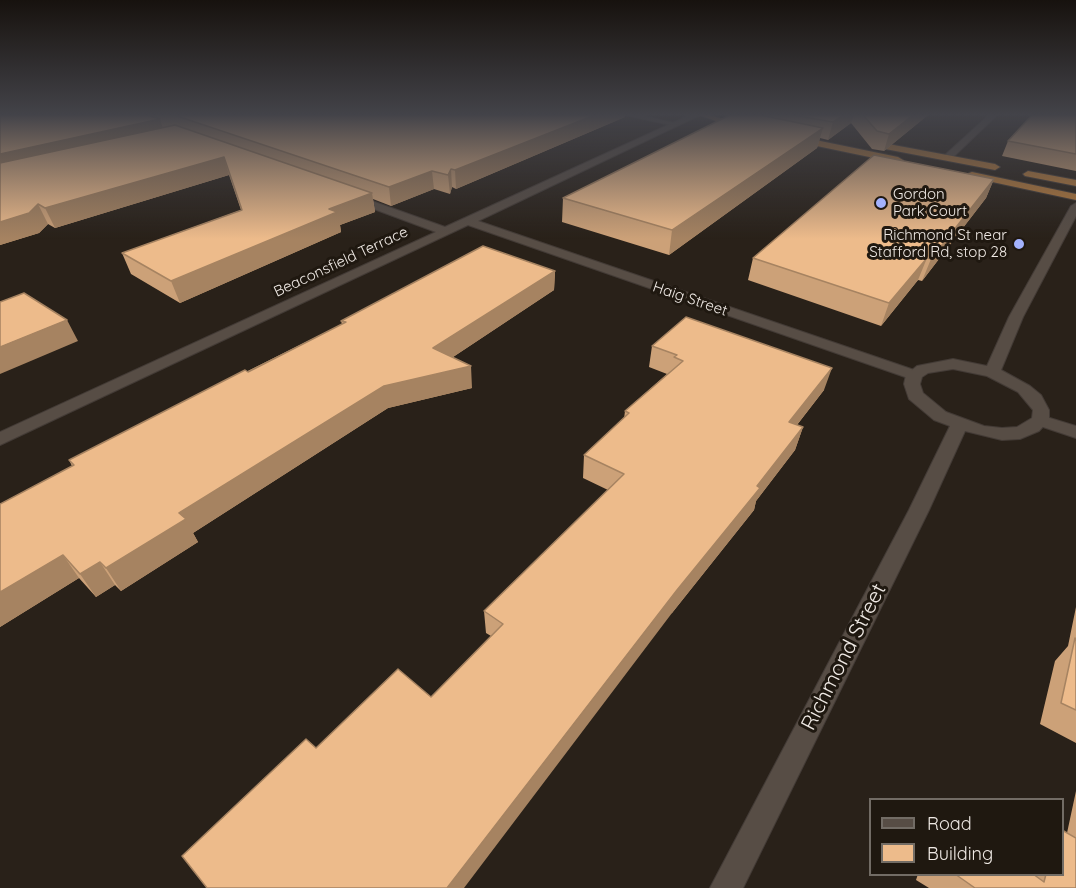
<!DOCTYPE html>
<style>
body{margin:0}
#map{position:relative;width:1076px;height:888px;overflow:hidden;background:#292119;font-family:Quicksand,sans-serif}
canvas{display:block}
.legend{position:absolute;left:869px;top:798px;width:195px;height:78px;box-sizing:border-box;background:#1f1810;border:2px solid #726c65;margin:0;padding:8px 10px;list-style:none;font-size:18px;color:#efe9e4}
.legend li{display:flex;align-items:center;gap:12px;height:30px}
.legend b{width:30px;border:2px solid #726c65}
</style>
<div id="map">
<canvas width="1076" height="888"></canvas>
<ul class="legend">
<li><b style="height:8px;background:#574d45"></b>Road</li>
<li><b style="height:16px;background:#edbb8b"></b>Building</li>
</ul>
</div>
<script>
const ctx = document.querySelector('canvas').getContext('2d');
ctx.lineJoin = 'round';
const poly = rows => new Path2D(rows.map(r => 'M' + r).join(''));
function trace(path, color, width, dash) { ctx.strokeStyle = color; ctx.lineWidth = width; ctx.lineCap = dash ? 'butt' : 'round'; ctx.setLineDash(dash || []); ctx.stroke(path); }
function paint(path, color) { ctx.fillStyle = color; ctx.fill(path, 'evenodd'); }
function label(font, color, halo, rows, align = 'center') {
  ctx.font = font + ' Quicksand,sans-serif'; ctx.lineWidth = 6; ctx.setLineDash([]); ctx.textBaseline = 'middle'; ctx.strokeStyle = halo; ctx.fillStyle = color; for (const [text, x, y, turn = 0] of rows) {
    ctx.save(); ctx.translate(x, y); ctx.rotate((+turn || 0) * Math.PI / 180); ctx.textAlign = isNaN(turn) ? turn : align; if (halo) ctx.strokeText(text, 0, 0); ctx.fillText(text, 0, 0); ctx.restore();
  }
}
const service = poly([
 [625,115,639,115,679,124,675,126,625,115]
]);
const minor = poly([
 [690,115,700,115,478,221,920,372,922,375,920,378,908,378,468,225,0,445,0,432,436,232,347,199,347,195,355,195,445,227,690,115],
 [989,115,997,115,950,160,944,160,944,156,989,115],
 [1040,415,1076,426,1076,438,1034,424,1031,420,1040,415]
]);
const tertiary = poly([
 [1076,203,1076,216,1023,317,1001,370,1030,386,1041,395,1049,410,1049,420,1039,431,1020,439,1002,440,965,431,929,510,743,888,710,888,909,510,950,426,934,420,909,399,904,384,906,375,917,366,953,359,987,366,1009,317,1071,206,1076,203],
 [953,369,987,376,1018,392,1033,410,1032,418,1017,427,1002,428,984,426,946,412,923,393,920,384,922,377,928,373,953,369]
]);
const trunk = poly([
 [699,115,710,115,746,127,739,129,699,115],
 [796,136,898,157,903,160,898,163,793,141,796,136],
 [883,143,995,164,1000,167,995,170,880,148,879,146,883,143],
 [1028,171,1076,180,1076,186,1025,176,1023,174,1028,171],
 [972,172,1076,194,1076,200,969,177,969,173,972,172]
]);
trace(service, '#433b36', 2);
trace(minor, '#433b36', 2);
trace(tertiary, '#433b36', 2);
trace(trunk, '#433b36', 2);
paint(service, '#574d45');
paint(minor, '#574d45');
paint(tertiary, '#574d45');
paint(trunk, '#b87c3c');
paint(poly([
 [0,115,625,115,625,117,456,189,452,187,450,194,434,189,391,206,373,199,375,212,340,225,341,232,180,303,131,274,122,253,241,210,229,175,55,228,48,224,39,233,0,245],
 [730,115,928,115,884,151,872,149,851,123,828,140,820,138,817,148,669,255,562,222,563,198],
 [1076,115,1076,171,1002,156,1008,141],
 [994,179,986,198,922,281,918,280,881,326,748,280,753,258],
 [555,271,554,290,453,357,472,388,388,408,193,533,198,542,121,591,115,585,96,597,79,578,0,627,0,504,72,466,69,460,342,324,341,321],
 [652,346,824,390,797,425,803,427,795,450,756,501,754,510,672,613,316,748,431,697,491,636,486,633,484,611,608,490,583,478,584,455,624,419,625,411,667,374,649,367],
 [1076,607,1076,743,1040,724,1055,661,1068,646],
 [1076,791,1076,888,929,888,916,880,918,874,1062,874,1067,833]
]), '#cca178');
paint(poly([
 [595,115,625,115,625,117,456,189,455,170],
 [844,115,854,115,851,123,828,140,833,122],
 [913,115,928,115,884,151,889,134],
 [160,119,165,135,0,174,0,154],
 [823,128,817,148,669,255,672,230],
 [224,157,229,175,55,228,45,208],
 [451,169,452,187,450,194,448,175],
 [432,171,434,189,391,206,389,187],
 [994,179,986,198,922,281,931,259],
 [372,193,375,212,340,225,341,232,180,303,171,281,329,209],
 [38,204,48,224,39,233,0,245,0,222],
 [927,258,918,280,881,326,889,303],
 [555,271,554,290,435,369,433,348],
 [67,320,78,341,0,374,0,347],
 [471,366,472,388,388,408,193,533,198,542,121,591,106,568,179,513,384,386],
 [832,368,824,390,782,444,789,422],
 [803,427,795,450,756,501,754,510,672,613,464,888,447,888],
 [63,555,79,578,0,627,0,592],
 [100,562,115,585,96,597,80,574]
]), '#a68361');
const building = poly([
 [0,115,147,115,160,119,0,154,0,115],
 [174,115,595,115,455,170,451,169,448,175,432,171,389,187,174,115],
 [730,115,760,115,823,128,672,230,563,198,730,115],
 [792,115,844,115,833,122,792,115],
 [863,115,913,115,889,134,877,131,863,115],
 [1032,115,1076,115,1076,154,1008,141,1032,115],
 [175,125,372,193,329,209,337,212,171,281,122,253,242,210,224,157,45,208,38,204,29,213,0,222,0,163,175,125],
 [874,155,994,179,931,259,927,258,889,303,753,258,874,155],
 [483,246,555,271,433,348,471,366,384,386,179,513,186,519,106,568,100,562,80,574,63,555,0,592,0,504,74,465,69,460,245,370,248,372,346,322,341,321,483,246],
 [24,293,67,320,0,347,0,302,24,293],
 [686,317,832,368,789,422,803,427,757,486,760,488,677,590,447,888,207,888,182,856,306,739,316,748,398,669,431,697,503,624,484,611,624,474,584,455,629,413,625,411,683,361,674,357,677,355,652,346,686,317],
 [1075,638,1076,639,1076,710,1061,703,1075,638],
 [1062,830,1076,838,1076,888,975,888,955,874,1033,874,1044,882,1046,874,1062,874,1062,830]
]);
paint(building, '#edbb8b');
trace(building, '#a68361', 1.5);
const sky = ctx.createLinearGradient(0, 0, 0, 239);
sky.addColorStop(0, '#17120e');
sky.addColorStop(0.48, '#434349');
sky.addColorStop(1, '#43434900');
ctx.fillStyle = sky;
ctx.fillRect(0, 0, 1076, 239);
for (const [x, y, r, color] of [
 [881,203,6,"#a3b2fd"],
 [1019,244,6,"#a3b2fd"]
]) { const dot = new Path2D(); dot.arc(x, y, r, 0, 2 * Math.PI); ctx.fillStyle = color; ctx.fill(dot); trace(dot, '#1f1810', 2); }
label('15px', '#efe9e4', '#1f1810', [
 ["Gordon",893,194],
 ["Park Court",893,211],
 ["Richmond St near",1007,235,"right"],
 ["Stafford Rd, stop 28",1007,252,"right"]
], 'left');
label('15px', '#efe9e4', '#1f1810', [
 ["Beaconsfield Terrace",341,262,-25],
 ["Haig Street",690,299,19]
]);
label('21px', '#efe9e4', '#1f1810', [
 ["Richmond Street",844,657,-63]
]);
</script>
